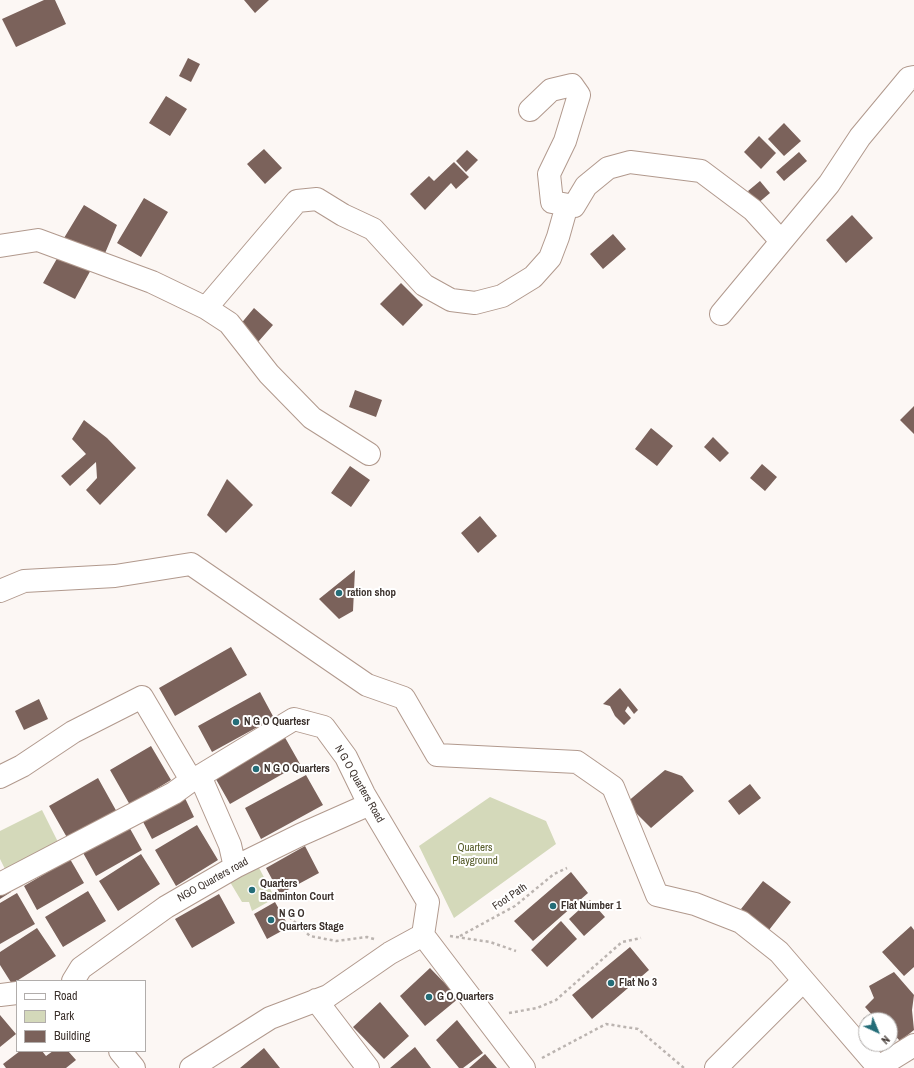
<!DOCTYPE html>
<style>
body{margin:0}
#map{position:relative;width:914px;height:1068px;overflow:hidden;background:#fcf7f4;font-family:"Archivo Narrow",sans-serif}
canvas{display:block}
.legend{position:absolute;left:16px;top:980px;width:130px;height:72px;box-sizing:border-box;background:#fff;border:1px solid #b1adab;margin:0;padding:5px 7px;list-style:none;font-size:12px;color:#3b312c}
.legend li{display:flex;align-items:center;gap:8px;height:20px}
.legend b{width:20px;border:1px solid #b1adab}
.north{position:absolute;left:858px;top:1012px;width:40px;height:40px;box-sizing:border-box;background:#fff;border:1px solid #b1adab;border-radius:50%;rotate:136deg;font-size:11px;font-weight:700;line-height:16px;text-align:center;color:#3b312c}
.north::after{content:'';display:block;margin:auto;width:14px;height:18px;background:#246d78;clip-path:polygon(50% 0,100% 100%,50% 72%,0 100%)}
</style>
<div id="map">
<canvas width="914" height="1068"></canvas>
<ul class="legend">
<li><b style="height:5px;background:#fff"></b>Road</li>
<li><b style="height:11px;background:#d4d9ba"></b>Park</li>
<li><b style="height:11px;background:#7b625b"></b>Building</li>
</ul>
<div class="north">N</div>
</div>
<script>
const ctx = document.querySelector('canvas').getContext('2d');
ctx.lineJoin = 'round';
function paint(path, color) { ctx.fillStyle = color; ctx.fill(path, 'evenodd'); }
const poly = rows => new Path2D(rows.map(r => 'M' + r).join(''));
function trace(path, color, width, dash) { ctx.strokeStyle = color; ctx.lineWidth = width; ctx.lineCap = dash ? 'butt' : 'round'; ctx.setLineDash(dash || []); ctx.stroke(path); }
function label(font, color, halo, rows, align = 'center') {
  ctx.font = font + ' "Archivo Narrow",sans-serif'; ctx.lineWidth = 4; ctx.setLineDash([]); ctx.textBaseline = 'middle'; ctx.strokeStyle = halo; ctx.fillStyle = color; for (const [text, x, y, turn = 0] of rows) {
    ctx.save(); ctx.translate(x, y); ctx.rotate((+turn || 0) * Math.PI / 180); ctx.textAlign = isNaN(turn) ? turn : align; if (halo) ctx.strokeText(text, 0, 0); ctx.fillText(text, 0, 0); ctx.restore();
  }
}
paint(poly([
 [490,797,546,821,556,844,454,918,419,846],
 [42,810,59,844,6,871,0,859,0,831],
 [258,866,275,898,252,911,249,902,242,902,230,882]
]), '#d4d9ba');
paint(poly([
 [44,0,55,0,66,24,16,47,2,19],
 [244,0,269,0,255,13],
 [188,58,200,64,191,82,179,76],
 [166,96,187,109,170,136,149,123],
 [784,123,801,141,784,156,768,139],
 [759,136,776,153,761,169,744,152],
 [264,149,282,168,265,184,247,164],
 [467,150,478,160,466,172,456,161],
 [799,152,807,161,784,181,776,172],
 [454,162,469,177,456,189,451,183,425,210,410,194,429,176,434,181],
 [760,181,770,193,757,204,748,191],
 [144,198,168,212,141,257,117,243],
 [84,205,117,225,103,258,64,238],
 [852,215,873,238,846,263,826,240],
 [613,234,626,249,603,269,590,254],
 [59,255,93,266,75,299,43,283],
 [401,283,423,305,403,326,380,304],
 [254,308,273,325,258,342,239,326],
 [355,390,382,400,376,417,349,407],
 [914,406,914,434,900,420],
 [84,420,107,438,136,468,100,505,86,490,97,478,96,462,70,486,61,476,86,454,72,439],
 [651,428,673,446,657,466,635,449],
 [713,437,729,453,720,462,704,447],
 [762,464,777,477,765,491,750,478],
 [350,466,370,480,351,507,331,493],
 [227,479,253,505,226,533,207,515],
 [480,516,497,536,478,553,461,533],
 [355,570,353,611,339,619,319,599],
 [231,647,247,675,175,716,159,688],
 [620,688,638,710,634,714,628,706,625,711,631,718,624,725,615,716,610,706,603,704],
 [260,692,274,718,212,752,198,726],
 [39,699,48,719,24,730,15,711],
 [283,734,300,764,230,804,213,774],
 [151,746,171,780,130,805,110,770],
 [665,770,682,776,694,791,651,828,626,803],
 [306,775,323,805,261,839,245,808],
 [98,778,118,814,69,841,49,806],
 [750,784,761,798,739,815,728,801],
 [184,796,194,817,152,839,141,818],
 [128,825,142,850,96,876,82,851],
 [197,825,218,860,176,886,155,850],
 [305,846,319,873,280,894,266,868],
 [141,854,160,884,118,911,99,881],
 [70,859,84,883,37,910,24,886],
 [571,872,588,893,533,941,514,921],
 [763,881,791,902,769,930,741,909],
 [6,883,11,892,0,899,0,886],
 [88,891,106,921,63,947,45,917],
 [17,893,35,924,0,944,0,903],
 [219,894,235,923,192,948,175,919],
 [590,900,605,917,584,936,569,919],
 [275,902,289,927,267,939,254,914],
 [561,921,577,939,547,967,531,950],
 [911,926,914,930,914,967,904,976,882,952],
 [37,928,56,956,12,984,0,965,0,952],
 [630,947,649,970,592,1019,572,995],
 [430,968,459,998,425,1026,400,996],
 [894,972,914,995,912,1010,914,1030,900,1041,890,1030,890,1020,865,1020,863,1018,873,1016,865,1007,874,998,869,986],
 [380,1002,409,1036,384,1059,353,1027],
 [0,1015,16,1034,0,1047],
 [457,1020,483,1053,463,1068,459,1068,436,1040],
 [415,1047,431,1068,390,1068],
 [264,1048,280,1068,240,1068],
 [20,1051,42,1051,46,1056,53,1051,68,1051,76,1060,66,1068,6,1068,3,1064],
 [485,1054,497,1068,469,1068]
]), '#7b625b');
const minor = poly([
 [530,110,551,90,572,85,579,95,565,141,549,174,552,202,574,206,586,186,608,168,630,162,701,171,753,210,781,241],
 [0,246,38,240,152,282,206,308,229,323,269,374,312,418,369,454],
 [206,308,297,201,317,199,343,215,373,229,424,285,451,300,475,303,502,296,533,277,550,258,558,237,567,205],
 [721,314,829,184,860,137,909,78,914,77],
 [0,591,24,581,115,576,191,564,367,685,404,698,437,755,577,762,613,787,657,895,695,904,741,922,779,952,878,1067],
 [200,776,230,845,235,867],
 [0,777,22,766,73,732,142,697,191,780],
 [0,884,174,793,196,777,200,776,294,719,324,727,346,757,364,794,428,902,423,935],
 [73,981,81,968,166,907,235,867,300,835,370,804],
 [0,995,17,993],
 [316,1000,368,1068],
 [120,1051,134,1068],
 [191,1068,270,1018,328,996,390,953,423,935,524,1068],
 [716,1068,803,981],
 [877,1068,914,1045]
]);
trace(minor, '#b1998d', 24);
trace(poly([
 [285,913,310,936,336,941,367,937,374,939],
 [450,936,490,942,516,951],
 [460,936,515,906,554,874,567,868],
 [509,1013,537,1008,556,1000,622,942,641,938],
 [542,1058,606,1024,638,1029,684,1068]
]), '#bbb4b0', 2.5, [3, 3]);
trace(minor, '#fff', 22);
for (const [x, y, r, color] of [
 [339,593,4,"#246d78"],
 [236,722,4,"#246d78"],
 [256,769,4,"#246d78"],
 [252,890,4,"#246d78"],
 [553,906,4,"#246d78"],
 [271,920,4,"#246d78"],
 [611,983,4,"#246d78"],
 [429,997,4,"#246d78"]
]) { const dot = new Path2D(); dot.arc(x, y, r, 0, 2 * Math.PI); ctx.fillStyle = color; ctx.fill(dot); trace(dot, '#fff', 1.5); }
label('bold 11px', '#3b312c', '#fff', [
 ["ration shop",347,593],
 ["N G O Quartesr",244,722],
 ["N G O Quarters",264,769],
 ["Quarters",260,884],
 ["Badminton Court",260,897],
 ["Flat Number 1",561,906],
 ["N G O",279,914],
 ["Quarters Stage",279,927],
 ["Flat No 3",619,983],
 ["G O Quarters",437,997]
], 'left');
label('11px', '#3b312c', '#fff', [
 ["N G O Quarters Road",359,784,60],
 ["NGO Quarters road",213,880,-29],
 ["Foot Path",510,897,-34]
]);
label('11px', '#535926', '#fff', [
 ["Quarters",475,848],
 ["Playground",475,861]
]);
</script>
